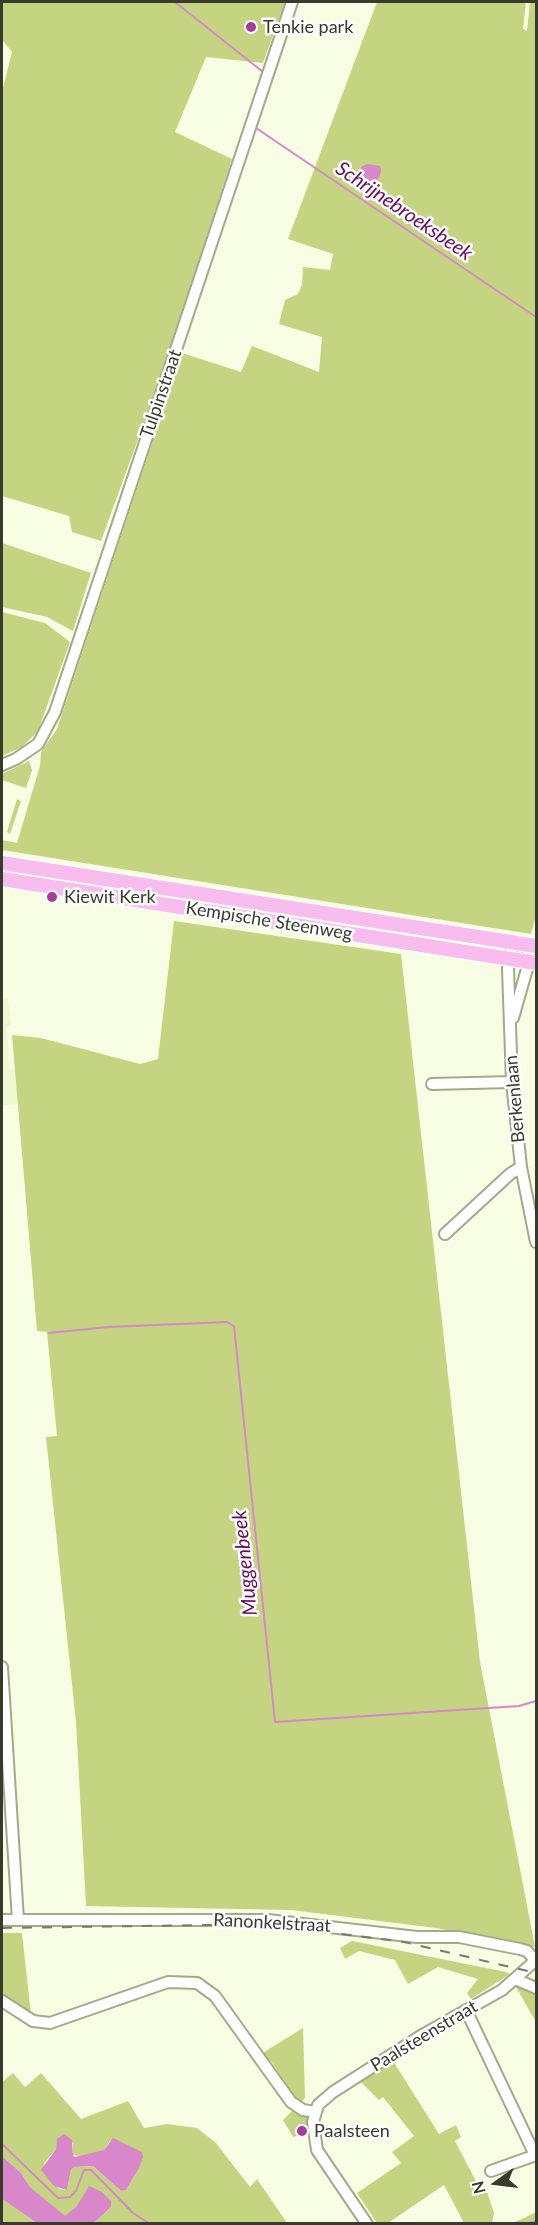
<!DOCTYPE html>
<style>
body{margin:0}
#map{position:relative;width:538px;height:2225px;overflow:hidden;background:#f8fee3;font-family:Lato,sans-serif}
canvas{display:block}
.frame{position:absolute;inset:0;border:3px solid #373a2d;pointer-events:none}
.north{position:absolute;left:466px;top:2153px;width:60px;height:60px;-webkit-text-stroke:4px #fff;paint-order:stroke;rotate:256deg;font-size:16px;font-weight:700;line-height:24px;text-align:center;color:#373a2d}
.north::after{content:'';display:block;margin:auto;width:21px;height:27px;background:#373a2d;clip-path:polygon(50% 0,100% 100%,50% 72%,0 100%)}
</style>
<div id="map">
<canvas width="538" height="2225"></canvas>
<div class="frame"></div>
<div class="north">N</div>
</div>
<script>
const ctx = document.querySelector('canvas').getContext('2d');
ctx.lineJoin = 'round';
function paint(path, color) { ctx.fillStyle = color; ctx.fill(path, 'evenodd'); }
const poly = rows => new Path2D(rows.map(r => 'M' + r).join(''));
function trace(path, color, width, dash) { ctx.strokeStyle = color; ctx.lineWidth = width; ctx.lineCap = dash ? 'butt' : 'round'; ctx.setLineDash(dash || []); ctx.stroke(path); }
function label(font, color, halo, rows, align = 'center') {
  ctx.font = font + ' Lato,sans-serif'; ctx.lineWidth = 5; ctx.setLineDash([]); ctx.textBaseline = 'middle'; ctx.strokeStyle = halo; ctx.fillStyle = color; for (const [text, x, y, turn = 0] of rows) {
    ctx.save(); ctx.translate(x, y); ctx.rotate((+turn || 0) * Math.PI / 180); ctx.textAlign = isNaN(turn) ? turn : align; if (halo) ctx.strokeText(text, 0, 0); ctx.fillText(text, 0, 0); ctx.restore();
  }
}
paint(poly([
 [2,999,8,999,11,1025,7,1026,9,1069,16,1069,18,1104,2,1105]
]), '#eef7ce');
paint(poly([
 [2,2,285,2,263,63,206,57,175,132,232,159,169,354,101,541,72,532,69,516,2,496,2,92,12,52,3,41],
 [377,2,526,2,523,29,527,31,530,2,536,2,536,915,531,934,2,850,2,840,17,843,40,766,41,752,57,729,182,353,241,372,252,346,319,372,322,337,279,324,285,300,298,294,302,285,303,267,330,270,333,254,288,239],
 [2,543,91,573,73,631,47,617,2,607],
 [2,612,45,623,70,642,38,731,22,747,2,756],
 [29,761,32,770,26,788,2,780,2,774],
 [17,799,21,801,10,834,7,832],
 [174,921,401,954,480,1662,535,1947,436,1928,291,1910,86,1906,76,1722,46,1437,57,1436,47,1332,37,1331,12,1035,41,1038,140,1064,158,1059],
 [2,1933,22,1933,31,2015,2,1997],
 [352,1941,506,1972,510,1974,471,1999,467,1993,478,1979,438,1967,408,1984,395,1960,359,1951,345,1959,340,1948],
 [516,1987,536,1990,536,2022],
 [303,2028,305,2098,299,2105,292,2100,295,2097,270,2060,267,2063,261,2054],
 [393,2061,439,2134,456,2125,461,2137,455,2141,480,2189,485,2186,494,2213,492,2223,464,2223,444,2185,388,2223,377,2223,357,2193,401,2163,392,2152,414,2136,383,2097,379,2100,361,2082],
 [13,2073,25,2087,41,2073,81,2119,128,2101,144,2128,167,2124,197,2128,216,2143,250,2187,257,2179,287,2223,94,2223,111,2207,89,2187,76,2207,65,2217,30,2187,21,2173,2,2156,2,2082],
 [110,2141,138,2170,126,2190,121,2191,93,2166,74,2167,71,2170,67,2190,59,2189,44,2163,56,2149,73,2143,73,2155,85,2157,104,2150],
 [294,2109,308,2115,306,2133,293,2137,283,2120],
 [2,2199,37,2223,2,2223],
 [536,2212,536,2223,512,2223,522,2219]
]), '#c4d480');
paint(poly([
 [367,164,380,166,381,170,380,176,368,194,360,191,358,183,361,167],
 [64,2134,72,2140,73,2155,75,2157,104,2150,113,2138,142,2152,143,2157,138,2170,126,2190,121,2191,93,2166,74,2167,71,2170,67,2190,54,2186,41,2170,56,2149,57,2139],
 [2,2156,21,2173,30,2187,65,2216,76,2207,89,2186,102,2192,111,2201,111,2207,94,2223,37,2223,2,2199]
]), '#d888ca');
trace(poly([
 [175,2,263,72],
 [256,128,536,317],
 [49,1333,108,1327,227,1322,234,1326,275,1722,519,1706,536,1701],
 [2,2144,58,2198,70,2197,76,2191,84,2170,91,2170,133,2213,150,2224],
 [526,2224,536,2221]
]), '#d888ca', 2);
const minor = poly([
 [2,765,16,759,38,744,55,712,292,2],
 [513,943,508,969,512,1082,521,1167,536,1242],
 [513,1018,529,962,527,945],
 [432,1084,512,1082],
 [445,1234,510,1174,521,1167],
 [2,1667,18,1920],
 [2,1920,268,1920,417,1937,459,1937,520,1949,527,1951,536,1961],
 [515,1979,536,1988],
 [2,2001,33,2021,50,2023,168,1982,197,1983,215,1996,291,2102,303,2110,315,2112],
 [466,2010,535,2155],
 [491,2171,536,2155],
 [367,2224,317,2150,313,2122,318,2105,333,2092,424,2034,502,1990,536,1960]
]);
const major = poly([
 [2,863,536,946],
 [2,879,536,963]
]);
trace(minor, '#a3aa8a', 14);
trace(major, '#fff', 16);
trace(minor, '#fff', 10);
trace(major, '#f8bcef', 14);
trace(poly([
 [2,1928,210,1925,311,1930,404,1942,536,1973]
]), '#777b69', 2, [10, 10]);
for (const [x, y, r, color] of [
 [251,27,6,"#a83b9a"],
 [52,897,6,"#a83b9a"],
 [302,2131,6,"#a83b9a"]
]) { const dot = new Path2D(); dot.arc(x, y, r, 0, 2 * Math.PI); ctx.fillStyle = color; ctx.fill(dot); trace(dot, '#fff', 2); }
label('18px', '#373a2d', '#fff', [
 ["Tenkie park",263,27],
 ["Kiewit Kerk",64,897],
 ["Paalsteen",314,2131]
], 'left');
label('18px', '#373a2d', '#fff', [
 ["Tulpinstraat",161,394,-71],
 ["Kempische Steenweg",269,921,9],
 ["Berkenlaan",515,1099,-95],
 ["Ranonkelstraat",272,1923,3],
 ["Paalsteenstraat",424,2036,-31]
]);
label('italic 20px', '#6c0b63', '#fff', [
 ["Schrijnebroeksbeek",404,211,34],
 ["Muggenbeek",245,1563,-96]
]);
</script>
